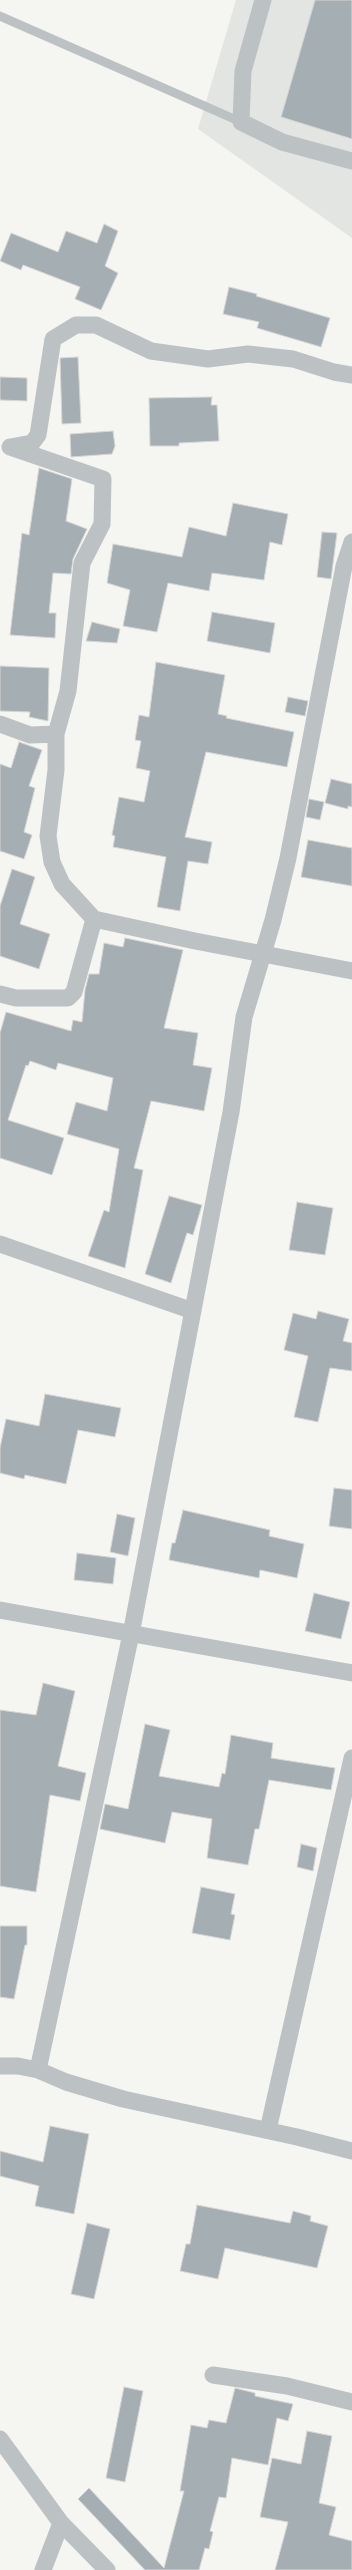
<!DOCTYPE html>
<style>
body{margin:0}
canvas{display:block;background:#f5f5f2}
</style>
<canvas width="352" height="2570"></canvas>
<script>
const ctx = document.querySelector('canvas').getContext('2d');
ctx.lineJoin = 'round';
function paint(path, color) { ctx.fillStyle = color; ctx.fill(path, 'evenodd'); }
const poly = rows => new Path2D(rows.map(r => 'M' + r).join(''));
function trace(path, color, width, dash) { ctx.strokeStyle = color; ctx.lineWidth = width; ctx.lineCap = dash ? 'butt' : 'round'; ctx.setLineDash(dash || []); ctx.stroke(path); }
paint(poly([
 [236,0,352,0,352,238,198,129]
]), '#e3e5e3');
const building = poly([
 [315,0,352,0,352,139,281,117,315,0],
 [104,224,118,231,105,266,118,273,101,310,75,299,80,287,23,265,21,270,0,261,11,233,58,252,66,231,97,243,104,224],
 [229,287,257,294,256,296,330,318,321,347,257,328,259,322,223,314,229,287],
 [78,357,81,423,62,424,60,358,78,357],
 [0,377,27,378,27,401,0,400,0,377],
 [212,397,211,405,217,405,219,441,179,443,179,446,150,446,149,398,212,397],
 [113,431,115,446,112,454,71,457,70,434,113,431],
 [39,468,72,479,66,521,87,529,73,559,71,574,53,573,49,613,56,613,55,638,10,635,22,533,29,535,39,468],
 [233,503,288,514,282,545,270,542,264,580,212,573,209,591,168,583,157,632,123,626,130,590,107,583,113,544,182,557,189,527,226,536,233,503],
 [322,532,337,533,331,579,317,577,322,532],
 [212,612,275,623,270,653,207,641,212,612],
 [92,622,120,629,117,643,86,641,92,622],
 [156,662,225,675,218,714,227,716,226,718,294,732,287,767,206,752,185,837,212,842,208,864,188,861,180,911,157,907,166,857,113,847,115,836,112,835,119,797,144,802,150,771,136,768,141,741,135,740,139,715,149,717,156,662],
 [0,666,49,668,48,721,29,717,30,712,0,711,0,666],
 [288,697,308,701,305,716,285,712,288,697],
 [19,742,42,750,29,786,35,788,24,832,32,835,24,859,0,851,0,764,11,768,19,742],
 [331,779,352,784,352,807,348,806,348,809,325,803,331,779],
 [309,799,324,802,320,820,306,817,309,799],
 [308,840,352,848,352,886,301,877,308,840],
 [12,869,35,877,20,924,50,934,39,969,0,956,0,906,12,869],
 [125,938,183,950,164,1028,198,1033,193,1065,212,1068,204,1111,151,1101,134,1168,143,1170,125,1268,88,1256,104,1210,109,1212,119,1149,67,1134,76,1102,107,1111,113,1078,58,1063,56,1070,30,1061,28,1066,26,1065,8,1120,64,1138,52,1175,0,1158,0,1033,6,1012,71,1031,73,1020,82,1022,85,990,89,974,99,974,104,943,123,947,125,938],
 [169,1196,202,1205,193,1235,187,1233,171,1283,145,1274,169,1196],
 [297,1202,333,1208,325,1255,289,1250,297,1202],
 [318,1311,349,1319,343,1341,352,1343,352,1371,330,1368,318,1422,294,1417,308,1356,284,1350,293,1313,316,1319,318,1311],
 [45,1394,121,1408,115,1437,78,1430,66,1484,25,1475,24,1479,0,1473,0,1448,6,1419,39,1426,45,1394],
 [334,1488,352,1490,352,1529,329,1526,334,1488],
 [183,1510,270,1530,269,1536,304,1544,297,1578,260,1570,259,1578,169,1560,172,1543,175,1543,183,1510],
 [117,1514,135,1518,128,1556,110,1552,117,1514],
 [77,1553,116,1558,113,1584,74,1580,77,1553],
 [314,1593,350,1602,341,1639,305,1631,314,1593],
 [43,1683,75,1691,58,1766,86,1773,80,1801,50,1795,36,1892,0,1886,0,1710,36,1715,43,1683],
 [145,1724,170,1730,159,1776,219,1787,222,1773,225,1774,231,1735,273,1743,271,1758,335,1768,331,1790,269,1780,259,1829,255,1829,248,1865,207,1858,212,1819,172,1812,165,1843,100,1829,105,1804,128,1809,145,1724],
 [301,1844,317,1848,313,1871,297,1867,301,1844],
 [201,1887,235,1894,231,1914,235,1915,230,1940,192,1933,201,1887],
 [0,1926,27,1926,27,1945,25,1945,14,1999,0,1997,0,1926],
 [50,2126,89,2134,74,2214,35,2206,39,2186,0,2176,0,2151,43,2162,50,2126],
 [197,2205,290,2223,293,2211,311,2216,310,2221,328,2226,317,2268,225,2248,218,2279,180,2271,186,2244,190,2244,197,2205],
 [87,2223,110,2229,94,2299,71,2294,87,2223],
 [124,2387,143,2391,125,2482,106,2478,124,2387],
 [235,2388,255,2393,255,2396,293,2404,288,2421,277,2418,268,2465,232,2458,226,2498,219,2497,210,2531,213,2532,209,2549,205,2548,199,2570,145,2570,78,2499,89,2488,164,2568,184,2491,180,2491,191,2425,207,2428,209,2420,226,2423,235,2388],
 [307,2431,332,2436,319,2503,336,2507,329,2535,352,2541,352,2570,275,2570,288,2522,260,2517,272,2458,301,2464,307,2431]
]);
paint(building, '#a5afb3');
trace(building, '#d7d6d4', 1);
trace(poly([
 [0,16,241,122]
]), '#bcc2c4', 9);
trace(poly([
 [263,0,243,71,241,122,282,142,352,161],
 [10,447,103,479,102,524,82,563,68,691,56,734,56,770,48,836,52,862,62,884,94,919,195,941,352,971],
 [10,447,32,443,38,435,53,339,76,325,96,325,151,351,208,359,248,354,293,359,334,372,352,375],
 [0,724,30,735,56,734],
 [0,994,16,998,68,998,74,992,94,919],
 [0,1244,193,1311],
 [0,1610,352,1673],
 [0,2066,18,2066,38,2070,66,2082,123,2099,297,2137,352,2151],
 [38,2070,131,1634,231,1112,244,1017,273,920,288,858,344,566,352,542],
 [268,2130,352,1758],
 [213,2375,287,2386,352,2402],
 [0,2439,61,2523,107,2570],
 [43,2570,61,2523]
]), '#bcc2c4', 17);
</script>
